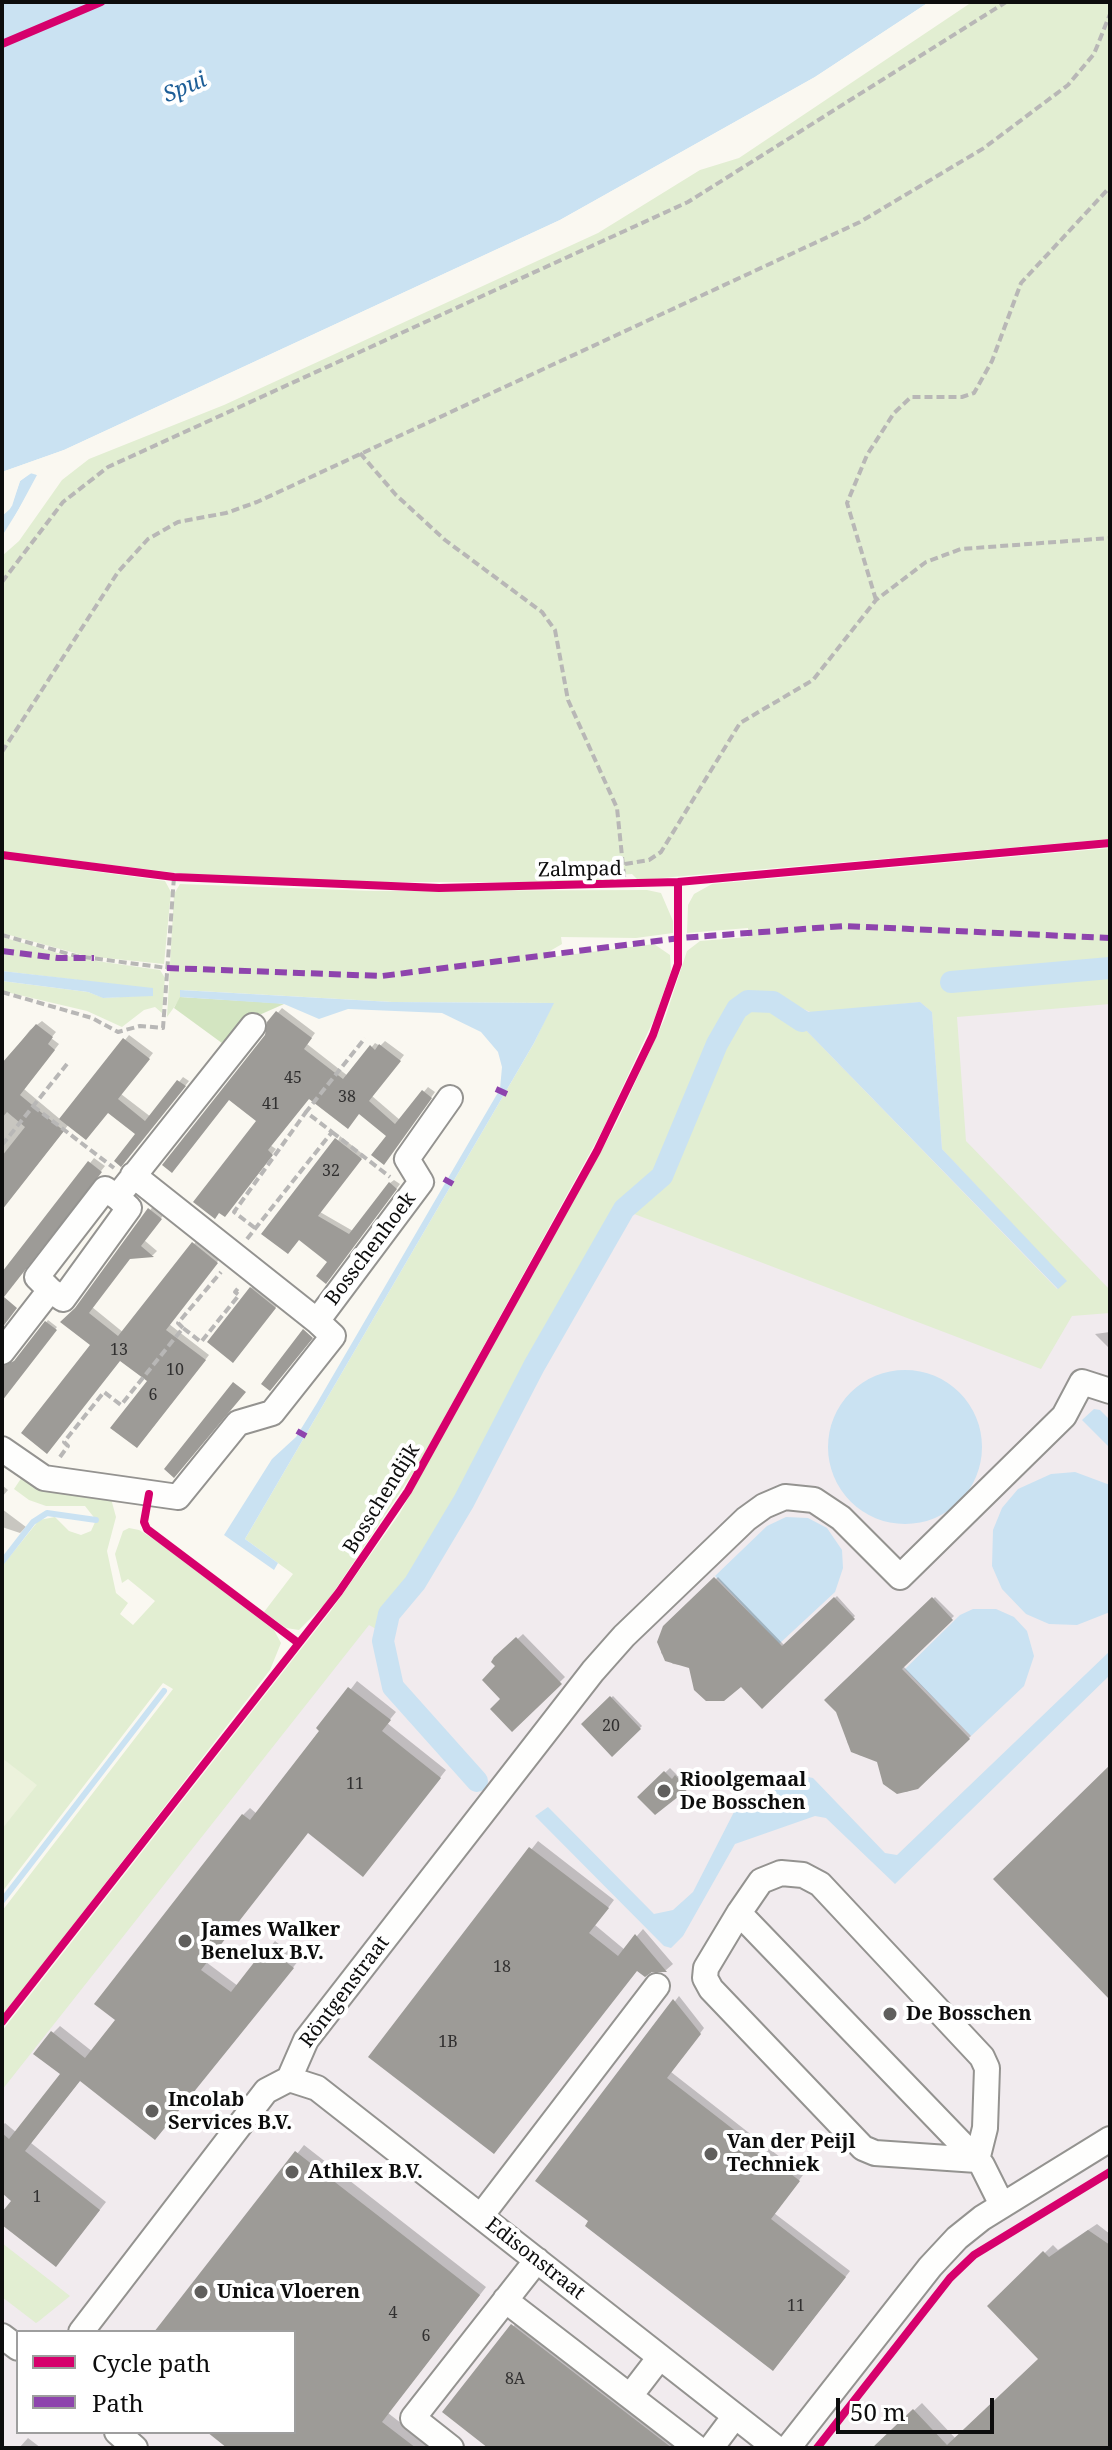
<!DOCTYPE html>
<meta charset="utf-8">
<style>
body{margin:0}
#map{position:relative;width:1112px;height:2450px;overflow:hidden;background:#faf8f1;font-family:"Noto Serif",serif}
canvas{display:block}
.frame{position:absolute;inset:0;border:4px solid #0d0d0d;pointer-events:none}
.legend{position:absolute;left:16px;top:2330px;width:280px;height:104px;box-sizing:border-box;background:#fff;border:2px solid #9e9e9e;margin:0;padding:10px 14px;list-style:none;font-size:24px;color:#0d0d0d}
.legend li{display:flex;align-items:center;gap:16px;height:40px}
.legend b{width:40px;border:2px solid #9e9e9e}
.scale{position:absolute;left:836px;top:2398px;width:158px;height:36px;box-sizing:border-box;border:4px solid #0d0d0d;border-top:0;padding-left:10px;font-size:24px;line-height:28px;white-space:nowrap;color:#0d0d0d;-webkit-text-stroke:6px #fff;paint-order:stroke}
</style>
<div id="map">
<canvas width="1112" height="2450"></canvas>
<div class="frame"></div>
<ul class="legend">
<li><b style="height:10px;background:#d6006c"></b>Cycle path</li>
<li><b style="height:10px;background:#8e44ad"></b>Path</li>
</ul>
<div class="scale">50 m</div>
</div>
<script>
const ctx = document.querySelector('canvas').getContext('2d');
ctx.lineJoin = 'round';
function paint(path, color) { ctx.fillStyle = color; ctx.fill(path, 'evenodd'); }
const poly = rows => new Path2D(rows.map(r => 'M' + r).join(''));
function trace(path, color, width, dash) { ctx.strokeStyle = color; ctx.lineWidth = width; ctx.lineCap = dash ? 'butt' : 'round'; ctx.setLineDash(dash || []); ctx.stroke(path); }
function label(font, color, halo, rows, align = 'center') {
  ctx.font = font + ' "Noto Serif",serif'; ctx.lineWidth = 8; ctx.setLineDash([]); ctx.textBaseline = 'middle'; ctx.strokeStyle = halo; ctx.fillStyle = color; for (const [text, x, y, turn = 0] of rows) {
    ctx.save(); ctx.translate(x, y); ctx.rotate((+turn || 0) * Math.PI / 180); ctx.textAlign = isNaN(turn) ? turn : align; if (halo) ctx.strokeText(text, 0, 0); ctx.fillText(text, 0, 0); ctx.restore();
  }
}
paint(poly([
 [1110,984,1110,2448,2,2448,2,2070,365,1613,747,1008],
 [18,2332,294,2332,294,2432,18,2432]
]), '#f1ebee');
paint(poly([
 [972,2,1110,2,1110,839,638,880,632,874,618,875,612,882,334,882,203,876,2,852,2,556,19,541,62,480,89,459,224,405,598,233,700,170,739,158],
 [1110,848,1110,1004,957,1017,966,1141,1110,1290,1110,1313,1072,1316,1041,1369,629,1212,659,1191,676,1167,733,1023,747,1006,764,1003,801,1025,1057,1289,1066,1281,942,1149,932,1012,920,1002,813,1013,773,996,758,994,739,1000,720,1026,659,1170,623,1203,416,1565,389,1603,376,1629,369,1625,2,2090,2,2031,330,1612,400,1513,616,1124,665,1018,687,951,700,941,748,937,748,928,687,933,688,905,694,894,712,884],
 [2,859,165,881,171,892,164,964,86,956,2,933],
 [180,884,374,891,647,890,661,893,673,921,673,933,636,938,561,937,562,944,550,951,551,957,654,944,670,955,671,971,655,1017,602,1131,417,1467,327,1602,299,1630,286,1628,264,1612,293,1574,245,1539,534,1043,553,1003,392,1002,181,990,180,999,167,1017,174,894],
 [2,937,75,958,160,970,165,978,162,1013,155,1007,144,1010,122,1027,87,1011,2,991,2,981,88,992,104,998,153,995,153,989,2,971],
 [24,1474,110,1495,116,1517,107,1551,116,1593,128,1603,120,1614,133,1625,155,1601,128,1579,122,1583,115,1554,123,1531,129,1528,139,1530,157,1541,274,1630,281,1643,270,1670,2,2017,2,1911,173,1689,163,1683,2,1892,2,1566,39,1520,55,1517,69,1531,81,1535,91,1531,96,1520,85,1506,46,1506,29,1500,14,1489],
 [2,2243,70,2296,39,2321,36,2323,2,2297]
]), '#e2eed2');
paint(poly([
 [180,997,277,1003,284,1004,248,1020,226,1046,174,1008]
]), '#d3e5c1');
paint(poly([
 [2,1758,37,1785,2,1829]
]), '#ecf2dc');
paint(poly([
 [2,2,929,2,815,77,560,220,64,450,2,472],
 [30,473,37,475,37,480,2,536,2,516,10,509,20,481],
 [2,971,153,988,153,996,103,998,88,992,2,981],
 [180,990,392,1002,554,1003,534,1043,245,1539,278,1563,274,1570,224,1535,272,1459,296,1437,317,1403,500,1089,502,1067,498,1052,481,1032,442,1013,348,1009,319,1019,284,1004,180,997],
 [784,1000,807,1012,920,1002,932,1012,942,1149,1067,1281,1058,1289,801,1025,777,1009],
 '828 1447a77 77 0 1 1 154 0a77 77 0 1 1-154 0Z',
 [1094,1409,1100,1410,1110,1420,1110,1448,1082,1420],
 [1075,1472,1110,1485,1110,1612,1077,1625,1049,1624,1026,1614,1002,1589,992,1566,993,1530,1002,1508,1018,1489,1051,1474],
 [786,1517,808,1518,827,1528,842,1550,843,1568,835,1592,779,1644,715,1576,767,1526],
 [973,1609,996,1609,1014,1617,1027,1631,1034,1656,1024,1686,971,1736,905,1669,960,1615],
 [1110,1651,1110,1675,895,1884,826,1818,815,1816,735,1844,683,1936,671,1948,664,1946,535,1816,548,1807,654,1914,673,1910,693,1892,735,1810,747,1801,808,1777,813,1778,885,1853,897,1855]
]), '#cae2f2');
paint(poly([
 [929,2,933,2,931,5,817,80,562,223,65,453,2,476,2,472,64,450,560,220,815,77],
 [33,468,41,473,41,481,2,540,37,475,33,472,20,481,12,506,2,516,14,483,19,475]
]), '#faf8f1');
paint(poly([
 [282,1008,315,1033,307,1044,348,1076,375,1043,380,1046,385,1041,404,1055,372,1096,400,1120,428,1087,435,1092,388,1158,388,1136,359,1112,309,1096,270,1145,276,1149,229,1210,258,1121,269,1023],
 [42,1021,56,1032,51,1038,59,1044,24,1089,61,1120,129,1035,153,1053,121,1094,151,1117,183,1077,189,1081,125,1160,138,1134,109,1110,69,1124,2,1209,2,1067,30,1030],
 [340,1136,364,1155,320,1212,353,1231,390,1183,394,1180,400,1184,329,1278,330,1261,300,1237],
 [94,1158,105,1166,2,1297,2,1275],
 [154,1205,165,1213,144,1240,157,1251,153,1255,130,1257,92,1307,124,1333,198,1239,221,1257,169,1324,209,1355,142,1441,150,1381,121,1359,92,1345,78,1308],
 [256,1283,280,1302,238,1355,251,1288],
 [48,1320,57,1327,2,1398,2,1364,16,1361],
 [1110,1332,1110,1349,1095,1334],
 [2,1485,8,1490,2,1497],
 [2,1509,26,1527,20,1533,2,1527],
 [718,1577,785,1646,837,1596,855,1616,763,1706,741,1684,691,1666,673,1664,661,1653,661,1634],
 [935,1597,954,1616,903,1666,971,1736,917,1788,906,1792,887,1786,878,1760,859,1755,848,1744,838,1711,827,1700],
 [523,1634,565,1677,512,1729,496,1659],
 [357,1681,396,1712,387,1723,446,1770,370,1867,308,1831,206,1962,238,1986,275,1941,299,1960,162,2130,81,2079,31,2143,106,2202,62,2258,2,2223,2,2216,14,2200,2,2191,2,2126,5,2123,17,2133,63,2074,53,2033,60,2026,93,2052,118,2020,243,1815,250,1808,257,1814],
 [613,1696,642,1726,613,1754,584,1724],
 [670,1768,678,1776,681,1772,691,1783,655,1812,640,1797],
 [538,1841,614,1900,595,1925,625,1950,643,1929,673,1964,666,1970,638,1969,370,2057],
 [679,1996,704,2028,671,2072,803,2175,774,2213,850,2271,778,2364,538,2181],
 [304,2145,486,2287,388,2413,433,2448,231,2448,213,2432,294,2432,294,2332,157,2332],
 [1097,2224,1110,2234,1110,2448,874,2448,922,2403,956,2439,1040,2358,990,2306,1053,2245,1058,2250],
 [521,2317,690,2448,491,2448,445,2412],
 [28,2438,41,2448,19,2448]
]), '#0003');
trace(poly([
 [2,1562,33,1522,47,1513,96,1520],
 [2,1901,164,1691]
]), '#cae2f2', 6);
trace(poly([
 [951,982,1110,968],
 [477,1781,393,1687,383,1641,389,1614,415,1583,464,1501,534,1366,624,1209,662,1176,717,1044,737,1009,748,1001,773,1002,802,1021]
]), '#cae2f2', 22);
trace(poly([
 [2,44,101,2]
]), '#1d5e97', 2, [10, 8]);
paint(poly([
 [276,1011,312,1038,304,1049,343,1079,370,1045,375,1050,379,1044,401,1061,369,1101,395,1124,422,1090,432,1098,384,1165,371,1155,386,1136,359,1114,348,1129,309,1099,268,1150,273,1155,225,1217,219,1213,215,1219,193,1202,256,1121,229,1100,172,1173,162,1165,265,1035,267,1022],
 [36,1024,53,1037,48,1044,55,1050,20,1095,64,1131,2,1210,2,1156,25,1127,7,1112,2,1118,2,1063],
 [123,1038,150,1059,118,1099,145,1121,177,1080,186,1086,121,1167,114,1161,135,1134,108,1113,86,1140,59,1119],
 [335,1138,362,1159,318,1216,349,1234,389,1182,397,1189,326,1284,316,1276,327,1262,299,1240,288,1254,261,1234],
 [88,1161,102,1172,4,1297,17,1308,2,1328,2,1272],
 [148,1208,162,1219,141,1246,154,1257,130,1259,89,1313,118,1336,192,1242,218,1263,166,1330,206,1360,137,1448,110,1428,147,1381,120,1361,47,1454,21,1433,90,1345,60,1322,75,1308],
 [250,1287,276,1308,233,1363,207,1342],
 [45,1321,57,1330,2,1401,2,1367,14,1361],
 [303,1329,313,1338,270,1391,261,1384],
 [233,1382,246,1392,174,1478,164,1469],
 [714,1577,782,1646,834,1597,855,1619,762,1709,741,1687,724,1701,706,1701,694,1690,689,1668,665,1661,657,1642,663,1626],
 [932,1597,953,1620,902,1669,970,1739,918,1789,897,1794,883,1784,877,1762,851,1752,836,1712,824,1700],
 [516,1637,562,1684,512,1732,490,1709,500,1699,482,1680,495,1666,491,1662,494,1657],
 [348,1687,391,1720,382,1731,441,1778,363,1877,308,1833,201,1970,231,1992,266,1947,294,1968,155,2140,80,2081,25,2151,100,2210,56,2267,2,2225,2,2212,11,2201,2,2193,2,2133,9,2139,60,2074,33,2054,51,2031,85,2058,115,2020,94,2004,242,1814,250,1820,319,1731,316,1728],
 [610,1696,641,1729,612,1757,581,1724],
 [1110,1765,1110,2000,993,1879],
 [664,1771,672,1779,675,1775,688,1789,655,1815,637,1797],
 [529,1847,609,1908,589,1933,618,1956,635,1934,667,1972,652,1972,645,1977,637,1971,494,2154,368,2057],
 [673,1999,701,2034,667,2078,800,2181,771,2219,846,2277,773,2371,585,2226,588,2221,535,2181],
 [295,2151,480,2295,382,2422,416,2448,227,2448,207,2432,294,2432,294,2332,154,2332],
 [1088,2230,1110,2245,1110,2448,872,2448,913,2409,947,2445,1038,2359,987,2306,1043,2251,1049,2257],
 [511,2324,672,2448,488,2448,442,2412]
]), '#9d9b97');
const minor = poly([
 [133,1175,317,1321],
 [50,1290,37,1277,105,1189,117,1197],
 [2,1352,50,1290,63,1299,129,1208,117,1197,253,1026],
 [2,1449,44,1478,178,1497,238,1423,272,1413,333,1336,317,1321,421,1182,407,1159,450,1098],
 [781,1873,803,1875,820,1884,982,2057,987,2068,985,2128,977,2160,875,2153,863,2148,711,1989,705,1978,706,1968,739,1913,761,1881,781,1873],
 [739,1913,982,2165,1002,2205],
 [289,2079,317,2088,776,2448],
 [481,2216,657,1986],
 [505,2300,697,2448],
 [81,2332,266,2091,289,2079,306,2040,593,1671,624,1636,746,1519,764,1506,785,1497,814,1500,841,1518,900,1577,1064,1416,1082,1382,1110,1391],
 [2,2336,18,2348],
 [630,2396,660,2357],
 [117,2432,135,2448],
 [451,2448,413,2418,537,2260],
 [711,2448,735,2416],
 [788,2448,930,2267,957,2238,982,2218,1110,2139]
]);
trace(minor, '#949390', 28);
trace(poly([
 [360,453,396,495,445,540,542,612,555,630,568,700,617,808,625,885],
 [2,582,63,502,108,467,688,202,1006,2],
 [876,600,847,503,867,455,894,413,911,397,962,397,974,393,992,361,1021,283,1110,187],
 [2,752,118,572,148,539,178,522,226,513,257,502,860,222,984,148,1068,85,1094,54,1110,14],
 [625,864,649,860,661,852,740,723,813,680,876,600,926,562,961,549,1110,538],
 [2,935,76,956,167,968],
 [2,992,92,1018,118,1032,140,1026,163,1028,174,877],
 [33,1106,114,1168],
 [332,1132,390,1177],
 [2,1145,67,1064],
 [255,1228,234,1212,306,1112],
 [247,1239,332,1132,306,1112,365,1038],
 [183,1328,178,1323,221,1272],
 [60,1457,68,1446,64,1442,104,1392,121,1405,183,1328,201,1342,239,1295,235,1292,240,1286]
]), '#b8b7b6', 4, [8, 4]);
trace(minor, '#fefefd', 24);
trace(poly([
 [2,951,58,958,94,958],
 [167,968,382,976,680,938,844,926,1110,938],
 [496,1089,507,1094],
 [444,1179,453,1184],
 [297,1431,306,1436]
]), '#8e44ad', 6, [12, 6]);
trace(poly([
 [2,44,101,2],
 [2,855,174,877,439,888,678,882,1110,843],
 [149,1494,144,1522,147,1529,297,1642],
 [2,2022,339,1592,408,1491,597,1151,653,1035,678,964,678,882],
 [817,2448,950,2278,974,2255,1110,2172]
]), '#d6006c', 8);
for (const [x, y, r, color] of [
 [664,1791,8,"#605f5d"],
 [185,1941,8,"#605f5d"],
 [890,2014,8,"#605f5d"],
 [152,2111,8,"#605f5d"],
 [711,2154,8,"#605f5d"],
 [292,2172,8,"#605f5d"],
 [201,2292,8,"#605f5d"]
]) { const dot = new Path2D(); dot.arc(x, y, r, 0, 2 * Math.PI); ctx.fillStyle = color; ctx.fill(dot); trace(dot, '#fff', 3); }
label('16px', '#313030', null, [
 ["45",293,1078],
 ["38",347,1097],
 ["41",271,1104],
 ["32",331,1171],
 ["13",119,1350],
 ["10",175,1370],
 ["6",153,1395],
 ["20",611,1726],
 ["11",355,1784],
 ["18",502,1967],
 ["1B",448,2042],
 ["1",37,2197],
 ["11",796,2306],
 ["4",393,2313],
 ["6",426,2336],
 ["8A",515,2379]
]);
label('20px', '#0d0d0d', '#fff', [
 ["Zalmpad",580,870,-1],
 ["Bosschenhoek",371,1249,-53],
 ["Bosschendijk",382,1499,-58],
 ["Röntgenstraat",345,1992,-53],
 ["Edisonstraat",535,2259,38]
]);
label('bold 20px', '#0d0d0d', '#fff', [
 ["Rioolgemaal",680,1780],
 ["De Bosschen",680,1803],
 ["James Walker",201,1930],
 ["Benelux B.V.",201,1953],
 ["De Bosschen",906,2014],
 ["Incolab",168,2100],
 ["Services B.V.",168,2123],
 ["Van der Peijl",727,2142],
 ["Techniek",727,2165],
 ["Athilex B.V.",308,2172],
 ["Unica Vloeren",217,2292]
], 'left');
label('italic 22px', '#1d5e97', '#fff', [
 ["Spui",185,88,-23]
]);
</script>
